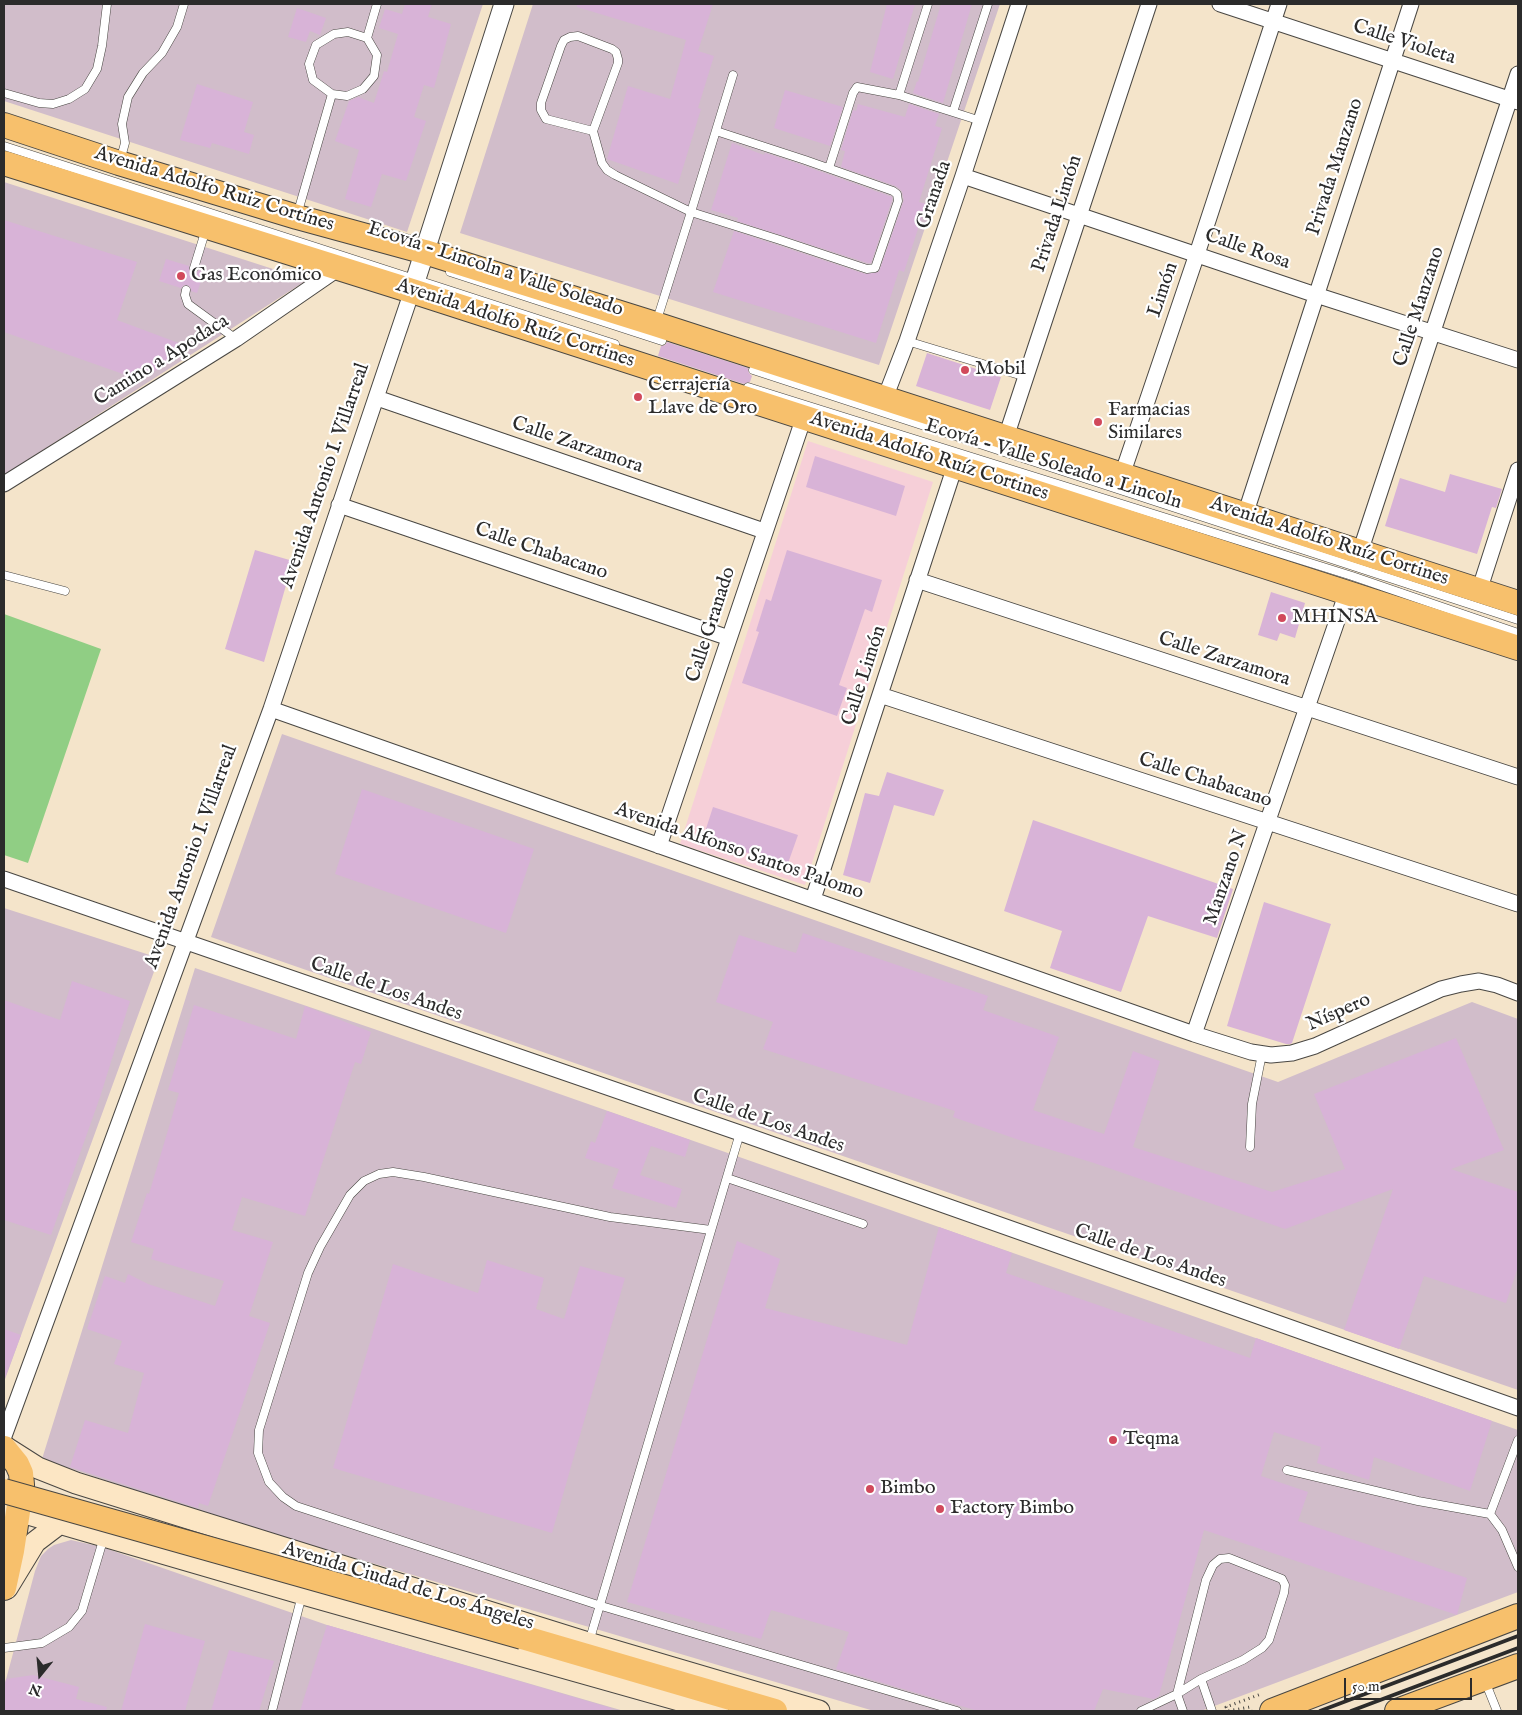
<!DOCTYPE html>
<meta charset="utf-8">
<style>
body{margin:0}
#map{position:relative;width:1522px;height:1715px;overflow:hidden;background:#f4e4ca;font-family:"IM FELL English",serif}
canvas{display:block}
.frame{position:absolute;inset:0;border:5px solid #2b2b2b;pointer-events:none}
.north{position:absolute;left:15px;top:1650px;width:50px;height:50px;-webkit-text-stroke:4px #fff;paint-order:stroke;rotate:197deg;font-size:14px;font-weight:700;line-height:20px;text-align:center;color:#2b2b2b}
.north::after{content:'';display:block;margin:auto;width:18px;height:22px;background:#2b2b2b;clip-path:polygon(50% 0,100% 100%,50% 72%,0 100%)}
.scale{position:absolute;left:1344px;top:1678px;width:128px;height:22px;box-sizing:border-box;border:2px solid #2b2b2b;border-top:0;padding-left:6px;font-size:15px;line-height:18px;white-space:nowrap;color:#2b2b2b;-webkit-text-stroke:4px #fff;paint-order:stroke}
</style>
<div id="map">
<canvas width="1522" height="1715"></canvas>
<div class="frame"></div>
<div class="north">N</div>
<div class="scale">50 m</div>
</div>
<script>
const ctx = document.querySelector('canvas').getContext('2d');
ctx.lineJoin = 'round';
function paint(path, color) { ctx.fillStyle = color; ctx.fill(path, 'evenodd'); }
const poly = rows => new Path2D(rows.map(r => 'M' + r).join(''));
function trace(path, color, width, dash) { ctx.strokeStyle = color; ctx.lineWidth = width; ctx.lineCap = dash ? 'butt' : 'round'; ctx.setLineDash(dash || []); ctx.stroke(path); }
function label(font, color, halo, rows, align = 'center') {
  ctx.font = font + ' "IM FELL English",serif'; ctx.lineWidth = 4.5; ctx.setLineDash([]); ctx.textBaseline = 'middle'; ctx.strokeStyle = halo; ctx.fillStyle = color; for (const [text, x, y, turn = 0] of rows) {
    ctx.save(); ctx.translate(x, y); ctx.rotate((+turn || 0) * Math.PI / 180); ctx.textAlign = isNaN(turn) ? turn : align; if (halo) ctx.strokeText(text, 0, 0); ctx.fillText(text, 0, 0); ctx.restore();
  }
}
paint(poly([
 [808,441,933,482,805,885,680,844]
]), '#f6cfd8');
paint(poly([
 [4,4,483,4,407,232,4,101],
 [533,4,1000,4,879,365,460,233],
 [4,182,307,280,4,475],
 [282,734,1278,1082,1472,1002,1518,1019,1518,1390,211,937],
 [4,908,159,958,4,1382],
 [195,968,377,1030,1518,1430,1518,1592,1201,1711,874,1711,209,1515,42,1459],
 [71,1540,102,1547,327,1625,624,1711,4,1711,4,1687,35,1571,41,1556,48,1549,54,1545]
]), '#d1bdca');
paint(poly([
 [4,614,101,649,28,863,4,855]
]), '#90ce84');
paint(poly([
 [405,4,432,4,428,17,451,24,434,88,424,85,414,117,426,121,406,181,382,174,371,207,345,199,359,150,335,141,349,101,358,97,374,103,384,71,387,72,398,34,379,28,385,9,402,14],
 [577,4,713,4,698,51,714,56,698,108,701,109,678,184,607,159,628,86,670,99,686,40,577,7],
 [887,4,915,4,893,79,870,72],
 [941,4,972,4,943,103,913,93,917,81,918,82],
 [297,8,326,18,320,35,310,31,306,42,288,37],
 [197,84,253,102,244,132,254,135,249,154,212,143,210,148,180,140],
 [785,90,843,107,830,146,774,128],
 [858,104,905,117,909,104,939,114,935,126,942,128,919,202,926,204,904,272,899,270,876,343,713,292,734,231,865,274,879,272,904,200,902,191,896,186,841,167,845,151,841,150,853,110,856,111],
 [732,143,764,155,765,153,796,163,892,197,892,200,871,263,868,263,737,221,738,218,711,210],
 [4,220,137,262,117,320,192,348,140,380,4,332],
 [166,259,189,266,189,270,192,273,196,273,199,270,204,272,197,293,191,291,191,288,188,285,184,285,181,288,159,281],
 [667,342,748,368,749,373,752,376,750,382,744,384,658,356,661,346,665,345],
 [927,353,1001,377,990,410,916,386],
 [815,456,905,486,896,516,806,487],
 [1450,474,1502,489,1496,508,1492,507,1477,554,1385,526,1400,478,1445,492],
 [255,550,293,561,264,662,225,649],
 [787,550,882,580,872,612,865,609,839,685,847,688,837,716,742,683,759,632,756,631,766,599,771,601],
 [1271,592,1305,603,1295,638,1280,633,1277,641,1258,635],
 [887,772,944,790,934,816,894,805,870,883,843,875,865,793,879,796],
 [362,789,534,849,506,933,335,874],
 [713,807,798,835,787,866,703,838],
 [1033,820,1233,889,1217,938,1148,916,1121,992,1050,968,1062,931,1004,911],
 [1264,902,1331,924,1292,1043,1290,1044,1286,1044,1227,1026],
 [803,933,988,996,983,1010,1059,1037,1033,1110,1104,1134,1133,1051,1160,1061,1133,1147,1272,1192,1345,1169,1314,1094,1456,1038,1504,1150,1451,1169,1518,1192,1518,1267,1506,1303,1424,1276,1399,1349,1344,1330,1393,1189,1285,1229,1094,1163,1022,1141,953,1117,955,1111,763,1049,773,1022,716,1002,739,935,796,953],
 [72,981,130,1001,100,1097,51,1235,4,1220,4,1000,60,1020],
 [194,1005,296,1039,305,1006,371,1032,361,1064,355,1062,305,1216,242,1197,232,1230,273,1242,249,1316,270,1323,208,1506,199,1503,198,1508,70,1467,85,1420,128,1433,144,1373,114,1364,122,1341,87,1329,105,1276,125,1283,128,1274,148,1284,215,1306,224,1281,151,1259,154,1249,131,1242,147,1193,149,1194,179,1093,168,1090],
 [607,1111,690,1140,685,1157,651,1146,640,1175,682,1189,676,1208,612,1188,619,1169,585,1158,591,1141,595,1143],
 [939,1227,1012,1253,1006,1273,1250,1358,1256,1338,1492,1421,1470,1491,1374,1457,1369,1480,1317,1463,1321,1447,1274,1432,1261,1476,1308,1492,1298,1521,1467,1578,1457,1615,1204,1530,1159,1696,1154,1699,1103,1689,1094,1711,978,1711,836,1669,849,1632,771,1610,761,1639,627,1602,737,1241,780,1259,765,1308,907,1345],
 [487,1260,544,1278,536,1309,564,1319,580,1266,625,1278,552,1533,333,1468,393,1264,478,1293],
 [4,1329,21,1335,5,1378,4,1377],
 [145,1624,205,1641,185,1711,121,1711],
 [327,1625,611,1708,611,1711,300,1711],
 [229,1650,274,1661,259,1711,211,1711],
 [33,1675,79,1687,76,1699,107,1707,106,1711,4,1711,4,1687,6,1679]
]), '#d8b3d7');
const service = poly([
 [4,93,39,103,53,104,69,99,85,89,97,69,102,46,107,4],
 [332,94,313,80,309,64,316,45,334,34,348,32,367,38],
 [899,95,928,4],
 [953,112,988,4],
 [593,131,546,119,541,110,541,103,561,46,564,40,570,37,578,36,612,49,616,52,618,59,618,63,593,131,602,163,607,170,615,175,691,212,656,323],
 [716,131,805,160,893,191,897,194,898,201,875,268,867,269,780,240,691,212,733,75],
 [4,146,615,344],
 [120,161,125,143,122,124,128,97,143,73,162,53,177,27,184,4],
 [829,168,853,93,857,87,899,95,981,121],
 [297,215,332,94,347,96,363,89,374,76,377,55,367,38,377,4],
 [194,268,206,229],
 [450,272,662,341],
 [186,290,185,295,188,304,236,339],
 [907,341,1026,377],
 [753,370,1518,620],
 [748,387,1352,576,1518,633],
 [4,575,65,591],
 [1250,1147,1252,1104,1262,1054],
 [727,1178,863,1224],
 [711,1230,610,1217,424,1177,393,1172,379,1174,364,1181,350,1195,320,1247,308,1273,259,1430,258,1453,269,1482,283,1497,296,1506,598,1605,957,1711],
 [1287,1470,1418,1501,1490,1514,1518,1440],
 [1490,1514,1502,1530,1518,1567],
 [589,1642,740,1133],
 [4,1648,42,1643,69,1627,82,1611,104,1537],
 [1201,1679,1212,1711],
 [1485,1681,1497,1711],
 [272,1711,302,1595],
 [1141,1711,1177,1694,1201,1679,1243,1660,1262,1648,1269,1640,1284,1593,1285,1585,1282,1579,1229,1558,1220,1559,1213,1565,1206,1580,1177,1694,1183,1711]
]);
const minor = poly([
 [1220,4,1518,102],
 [963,176,1316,295,1518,360],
 [377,398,764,531],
 [885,398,907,341,963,176,1019,4],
 [1006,437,1149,4],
 [1122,475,1197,254,1279,4],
 [4,484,236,339,339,268],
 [339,505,729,638],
 [1245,515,1411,4],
 [1360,552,1518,74],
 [917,580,1518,777],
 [1479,591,1518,470],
 [880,695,1518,904],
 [271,709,1194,1034,1251,1052,1271,1055,1292,1053,1315,1046,1441,989,1461,984,1479,981,1497,985,1518,993],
 [659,846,804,417],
 [4,879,740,1133,1518,1408],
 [813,899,955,466],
 [1194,1034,1347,592],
 [4,1436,271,709,412,291]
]);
const tertiary = poly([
 [412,291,504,4]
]);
const secondary = poly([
 [5,1447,38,1468,76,1483,588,1643,819,1711],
 [4,1507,303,1594,718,1711],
 [7,1588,35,1542,60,1523]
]);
const primary = poly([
 [4,125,119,163,297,217,425,252,655,324,1518,603],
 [4,163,412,291,1518,648],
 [1272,1711,1518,1616],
 [1397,1711,1518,1666]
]);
const trunk = poly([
 [4,1448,17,1464,21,1473,22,1485,12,1551,4,1588],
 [522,1637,775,1711]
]);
trace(service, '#494743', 9);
trace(minor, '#494743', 17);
trace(tertiary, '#494743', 21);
trace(secondary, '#494743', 23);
trace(primary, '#494743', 26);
trace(trunk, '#494743', 26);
trace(poly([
 [1251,1711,1250,1707,1228,1711,1226,1707,1261,1694]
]), '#494743', 3, [1, 4]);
trace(service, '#fff', 8);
trace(minor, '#fff', 15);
trace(tertiary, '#fff', 19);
trace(secondary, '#fce6c4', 21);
trace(primary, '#f7c06c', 24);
trace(trunk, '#f7c06c', 24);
trace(poly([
 [1320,1711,1518,1636],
 [1351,1711,1518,1648]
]), '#2b2b2b', 4);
const trunkBridge = poly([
 [4,1491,522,1637]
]);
trace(trunkBridge, '#494743', 26, []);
trace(trunkBridge, '#f7c06c', 24);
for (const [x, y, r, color] of [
 [181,276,5,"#d1495b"],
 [965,370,5,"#d1495b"],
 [638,397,5,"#d1495b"],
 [1098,422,5,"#d1495b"],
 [1282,618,5,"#d1495b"],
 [1113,1440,5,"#d1495b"],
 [870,1489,5,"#d1495b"],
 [940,1509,5,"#d1495b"]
]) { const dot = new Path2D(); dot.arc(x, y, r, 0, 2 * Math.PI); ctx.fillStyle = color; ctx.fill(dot); trace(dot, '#fff', 2); }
label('20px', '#2b2b2b', '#fff', [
 ["Calle Violeta",1404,43,18],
 ["Privada Manzano",1336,167,-72],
 ["Avenida Adolfo Ruiz Cortínes",214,190,17],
 ["Granada",935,195,-71],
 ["Privada Limón",1058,214,-72],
 ["Calle Rosa",1247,250,19],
 ["Ecovía - Lincoln a Valle Soleado",495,270,18],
 ["Limón",1164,290,-71],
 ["Calle Manzano",1420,307,-72],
 ["Avenida Adolfo Ruíz Cortines",515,324,18],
 ["Camino a Apodaca",162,361,-32],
 ["Calle Zarzamora",577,446,19],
 ["Avenida Adolfo Ruíz Cortines",929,457,18],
 ["Ecovía - Valle Soleado a Lincoln",1053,465,17],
 ["Avenida Antonio I. Villarreal",326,476,-71],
 ["Avenida Adolfo Ruíz Cortines",1329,542,18],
 ["Calle Chabacano",541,552,19],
 ["Calle Granado",712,625,-72],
 ["Calle Zarzamora",1224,660,18],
 ["Calle Limón",865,676,-72],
 ["Calle Chabacano",1205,781,18],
 ["Avenida Alfonso Santos Palomo",739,852,19],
 ["Avenida Antonio I. Villarreal",192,857,-70],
 ["Manzano N",1227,878,-71],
 ["Calle de Los Andes",386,990,19],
 ["Níspero",1339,1013,-24],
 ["Calle de Los Andes",768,1122,19],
 ["Calle de Los Andes",1150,1257,19],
 ["Avenida Ciudad de Los Ángeles",408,1587,17]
]);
label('20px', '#2b2b2b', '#fff', [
 ["Gas Económico",191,276],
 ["Mobil",975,370],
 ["Cerrajería",648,386],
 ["Llave de Oro",648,409],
 ["Farmacias",1108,411],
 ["Similares",1108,434],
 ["MHINSA",1292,618],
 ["Teqma",1123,1440],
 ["Bimbo",880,1489],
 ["Factory Bimbo",950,1509]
], 'left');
</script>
